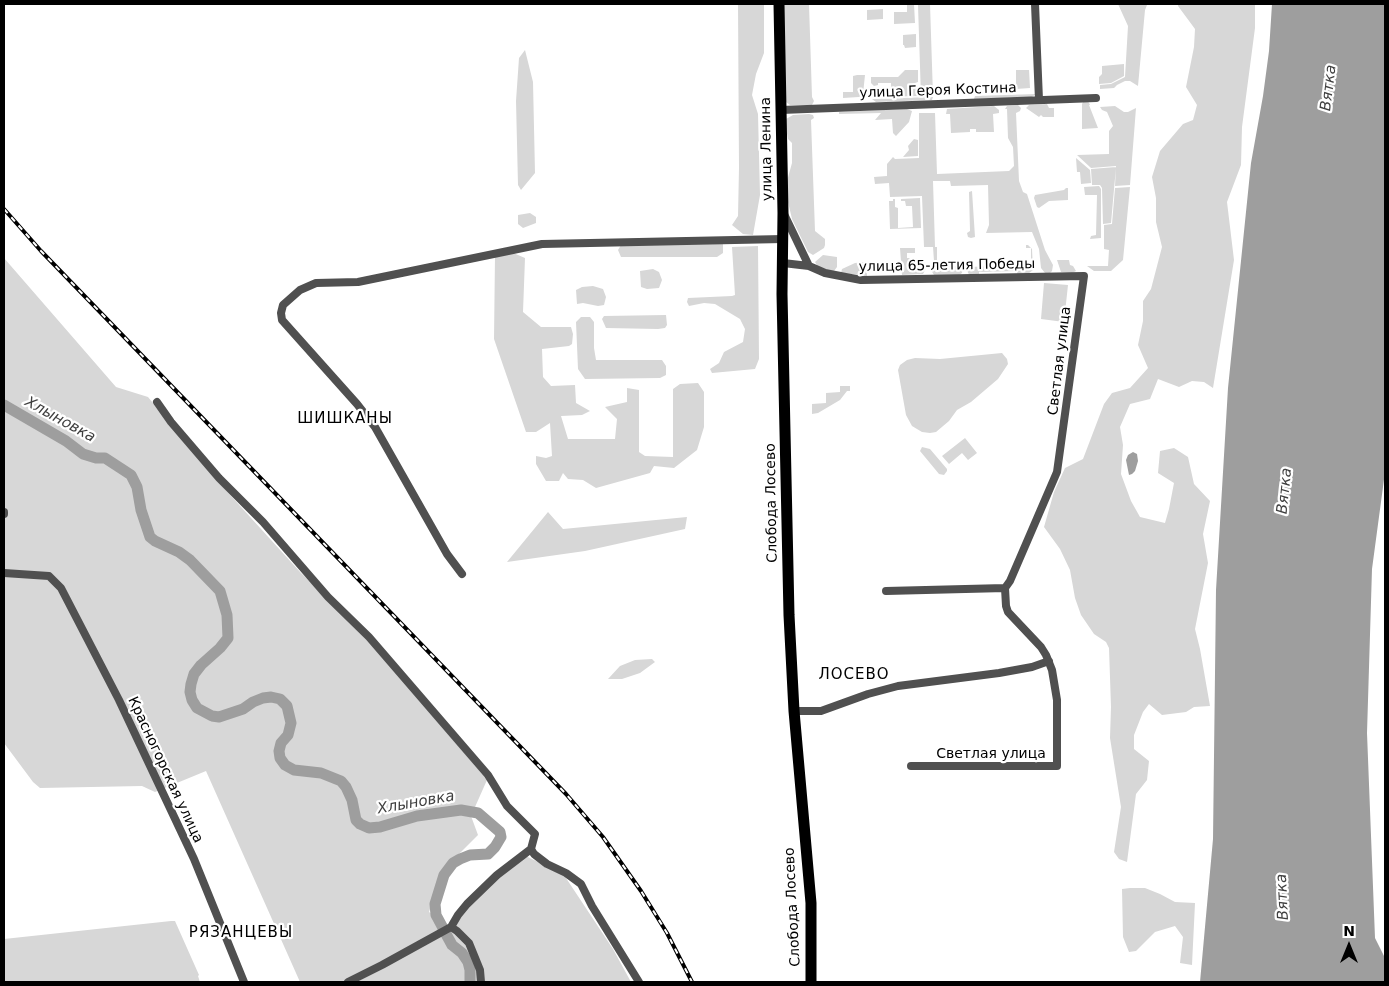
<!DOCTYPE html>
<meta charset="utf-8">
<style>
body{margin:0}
#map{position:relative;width:1389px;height:986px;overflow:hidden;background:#fff;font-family:"DejaVu Sans",sans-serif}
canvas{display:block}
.frame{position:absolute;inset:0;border:5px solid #000;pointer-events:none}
.north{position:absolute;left:1324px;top:921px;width:50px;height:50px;-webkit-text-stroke:4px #fff;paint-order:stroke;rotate:0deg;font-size:14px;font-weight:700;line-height:20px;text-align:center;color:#000}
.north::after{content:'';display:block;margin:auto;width:18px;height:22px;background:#000;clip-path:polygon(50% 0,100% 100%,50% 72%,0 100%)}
</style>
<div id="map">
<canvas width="1389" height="986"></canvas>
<div class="frame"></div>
<div class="north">N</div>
</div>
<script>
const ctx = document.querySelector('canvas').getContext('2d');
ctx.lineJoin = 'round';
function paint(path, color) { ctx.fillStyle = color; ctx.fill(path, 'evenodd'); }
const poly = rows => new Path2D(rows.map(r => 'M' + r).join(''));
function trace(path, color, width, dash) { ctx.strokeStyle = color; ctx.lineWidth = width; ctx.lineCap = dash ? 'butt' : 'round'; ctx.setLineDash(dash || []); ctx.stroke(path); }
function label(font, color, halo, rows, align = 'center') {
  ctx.font = font + ' "DejaVu Sans",sans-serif'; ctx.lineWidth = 4.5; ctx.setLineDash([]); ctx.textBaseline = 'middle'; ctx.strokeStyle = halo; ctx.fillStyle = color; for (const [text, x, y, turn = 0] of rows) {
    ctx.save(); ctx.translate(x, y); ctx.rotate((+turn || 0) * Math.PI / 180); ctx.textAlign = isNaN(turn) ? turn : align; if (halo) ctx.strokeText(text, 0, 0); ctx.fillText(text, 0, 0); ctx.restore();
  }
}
paint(poly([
 [738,4,764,4,764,53,756,74,752,95,758,114,760,195,753,235,743,234,732,225,738,216,739,168],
 [782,4,809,4,812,97,814,101,812,105,790,105,786,102],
 [907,4,914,4,915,23,894,24,894,12,907,12],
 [930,4,933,96,921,97,918,5],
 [1118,4,1147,5,1145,10,1138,86,1130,81,1125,81,1117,85,1114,88,1100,89,1100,85,1111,84,1125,77,1128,26],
 [1178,4,1255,4,1255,28,1242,127,1241,165,1227,202,1234,260,1213,388,1204,382,1192,381,1179,387,1158,379,1150,399,1130,404,1120,427,1123,445,1121,474,1131,501,1140,517,1165,523,1169,509,1174,483,1158,473,1160,451,1174,448,1188,457,1194,484,1210,501,1203,534,1208,563,1195,629,1200,649,1210,706,1194,707,1186,712,1162,715,1149,704,1143,712,1134,735,1134,749,1149,761,1147,780,1136,794,1127,862,1119,859,1114,852,1121,807,1110,738,1111,707,1109,648,1106,642,1094,634,1081,615,1075,598,1070,570,1060,549,1044,527,1054,492,1065,468,1083,459,1104,404,1112,393,1130,388,1148,368,1138,345,1143,321,1143,301,1151,289,1162,247,1156,222,1156,198,1152,177,1160,151,1183,124,1193,120,1197,105,1186,87,1194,47,1195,29,1178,6],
 [883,9,883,19,867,20,867,10],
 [916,34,916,47,905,48,904,45,903,45,903,35],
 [525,50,533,82,535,173,521,190,518,185,516,101,519,58],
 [1124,64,1124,76,1111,83,1099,84,1099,77,1102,74,1102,66],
 [905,70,918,70,918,82,912,84,918,86,919,96,872,97,875,92,891,93,891,83,878,83,878,85,874,86,871,83,871,77,898,77],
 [1016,70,1029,70,1030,88,1016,89],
 [857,75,865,75,863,94,859,97,843,98,843,92,853,92,853,76],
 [1036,94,1032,97,974,99,975,96],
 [933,97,932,100,876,102,872,99],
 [1088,101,1090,105,1089,105,1098,128,1082,129,1082,104,1083,102],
 [1047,104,1049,108,1054,108,1054,117,1043,117,1041,115,1039,117,1026,108,1029,105],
 [1018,105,1021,108,1020,111,1016,113,1019,181,1023,192,1027,194,1045,250,1053,265,1052,271,1050,273,1045,273,1041,268,1039,249,1032,232,986,233,989,225,988,185,951,186,950,181,933,181,935,247,937,247,937,261,934,261,933,247,924,247,922,196,890,197,889,183,875,184,874,177,887,176,887,164,893,157,895,159,919,158,919,113,935,113,937,174,1009,171,1014,166,1013,147,1008,138,1007,109,1005,109,1007,106],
 [994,106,999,110,999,113,993,114,994,132,976,132,976,129,970,129,970,132,951,133,950,114,946,114,947,109],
 [1115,106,1124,112,1128,112,1136,108,1130,185,1115,186,1116,166,1091,168,1077,155,1109,154,1109,131,1113,126,1107,112,1102,110,1100,107],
 [907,109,912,111,909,122,896,136,893,133,892,119,875,120,881,113,839,114,839,112],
 [809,114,813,115,814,118,811,120,815,231,825,239,825,245,824,248,813,255,808,252,792,219,788,202,787,181,792,163,792,143,788,139,786,128,786,119,793,115],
 [914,139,918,140,918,156,903,157,909,150,908,146],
 [1076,158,1090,170,1091,183,1081,184,1080,172,1077,172],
 [1116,167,1111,223,1103,224,1102,188,1100,185,1092,185,1091,169],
 [1099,186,1101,189,1101,238,1090,239,1091,236,1096,235,1097,195,1085,195,1084,187],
 [1130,187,1123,260,1111,271,1094,271,1087,266,1108,266,1109,250,1104,249,1104,225,1112,224,1115,188],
 [1066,188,1068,188,1068,200,1049,201,1039,208,1037,207,1034,198,1035,195,1064,190],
 [972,191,975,237,971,238,968,237,967,233,970,231,969,192],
 [920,198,921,228,890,229,889,201,893,201,893,199,895,199,895,207,898,208,898,228,913,227,912,206,906,206,905,201,901,201,901,199],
 [530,213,536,217,536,223,523,228,518,224,518,215],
 [723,244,723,253,717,257,621,257,618,250,621,245],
 [1026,245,1028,245,1032,249,1033,270,1028,274,1017,274,1017,271,979,272,979,275,970,275,968,273,967,267,1031,265,1031,248,1026,248],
 [758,246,759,359,755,369,712,373,710,369,719,363,724,352,743,342,745,329,740,319,715,304,704,303,689,306,687,302,688,298,732,296,735,295,732,247],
 [900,248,915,248,915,253,907,253,907,258,916,258,924,261,925,264,924,264,924,268,926,268,923,274,902,275],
 [511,252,525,258,523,312,541,327,571,327,573,334,572,344,569,346,542,349,543,377,551,386,575,385,576,403,590,411,582,415,561,416,568,439,615,439,617,419,605,407,627,402,627,388,639,390,639,452,645,456,673,457,673,389,680,384,698,383,704,392,704,427,697,450,674,468,654,466,650,473,596,488,583,480,568,479,563,473,559,481,546,481,536,464,536,456,546,458,552,456,550,423,536,432,526,432,494,339,495,256],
 [823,255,837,257,837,267,834,271,819,269,815,262],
 [4,258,116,387,148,397,212,475,301,573,362,632,487,780,471,816,478,835,453,860,438,885,429,912,451,927,461,912,522,854,564,875,613,949,631,982,300,982,206,771,155,792,142,786,40,788,33,782,4,743],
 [1057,260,1069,260,1070,265,1073,266,1076,271,1072,273,1061,272],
 [866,262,867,276,841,273,842,269,855,263],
 [934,264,939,264,940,266,963,266,962,273,959,275,937,276,934,275,931,270],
 [653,269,659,272,662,280,659,288,647,289,641,287,640,271],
 [1044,283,1068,285,1064,322,1041,319],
 [593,286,603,289,606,297,604,305,598,306,583,303,577,304,576,290,582,287],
 [666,315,667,325,665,328,658,329,606,328,602,319,604,316],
 [581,317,590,317,594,322,594,348,596,360,662,360,666,366,666,375,660,378,585,379,578,369,576,322],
 [1002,353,1007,359,1008,364,998,379,971,402,957,410,949,421,936,432,930,433,922,432,912,426,906,415,898,370,900,365,907,360,915,358,940,359],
 [840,386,850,386,850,391,847,391,840,400,818,413,812,414,812,404,826,403,826,393,840,392],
 [965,438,977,453,968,460,962,453,949,464,942,456],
 [922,447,930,449,947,469,947,471,944,475,939,474,920,451],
 [548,512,563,529,687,517,685,529,585,551,507,562],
 [652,659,655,662,640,673,622,679,608,679,620,666,635,660],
 [1130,888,1145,888,1160,894,1175,902,1195,903,1192,965,1180,963,1183,937,1175,926,1155,932,1136,951,1129,952,1123,937,1122,889],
 [171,921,175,921,199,975,198,976,200,982,4,982,4,939]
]), '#d7d7d7');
paint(poly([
 [1272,4,1385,4,1385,472,1372,569,1367,733,1375,938,1385,958,1385,982,1200,982,1213,839,1216,590,1228,388,1251,163,1263,96,1269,51],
 [1133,452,1137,454,1138,461,1135,471,1132,474,1129,475,1126,460,1128,455]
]), '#9e9e9e');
trace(poly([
 [4,405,66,441,83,454,96,458,105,458,131,475,137,487,141,510,150,537,155,541,179,552,190,560,220,591,227,615,228,638,220,648,201,665,194,674,191,684,190,692,192,700,197,708,212,716,219,717,243,709,253,702,263,698,271,697,280,699,287,706,291,723,288,735,281,743,279,751,280,758,285,765,294,770,321,773,341,781,346,787,352,800,356,820,360,824,369,828,380,827,417,816,461,810,478,813,500,832,501,837,495,847,488,854,470,855,460,859,453,863,444,875,435,904,436,915,443,928],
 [446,934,452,945,462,953,468,962,470,970,470,982]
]), '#9e9e9e', 11);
trace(poly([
 [1035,4,1039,100],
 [781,110,1096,98],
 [784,214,809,266],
 [783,263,809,266,825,273,861,280,1084,276,1057,472,1010,581,1005,588],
 [157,402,171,422,219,478,263,522,328,597,369,637,488,775,507,806,535,834,531,849,534,854,547,864,566,873,581,884,592,906,639,982],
 [4,512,4,514],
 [4,573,49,576,61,588,119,700,194,859,244,982],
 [462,574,447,554,375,427,357,404,282,320,281,313,283,305,300,290,316,283,358,282,542,244,783,239],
 [886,591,1005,588,1006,606,1008,612,1041,647,1046,655,1052,670,1057,700,1057,766,911,766],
 [794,711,821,711,868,694,898,686,999,673,1032,667,1049,661],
 [451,927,457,931,469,943,480,970,481,982],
 [348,982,382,965,451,927,458,915,467,904,497,875,531,849]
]), '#505050', 8);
trace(poly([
 [779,4,783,213,782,294,789,615,794,711,811,903,811,982]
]), '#000', 11);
const rail = poly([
 [4,209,41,251,566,794,603,837,641,891,667,933,692,982]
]);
trace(rail, '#000', 4);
trace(rail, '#fff', 2, [5.5]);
label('14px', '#000', '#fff', [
 ["улица Героя Костина",938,91,-2],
 ["улица Ленина",767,149,-91],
 ["улица 65-летия Победы",947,266,-1],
 ["Светлая улица",1060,361,-83],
 ["Слобода Лосево",772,503,-91],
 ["Светлая улица",991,754],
 ["Красногорская улица",165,770,65],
 ["Слобода Лосево",793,907,-93]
]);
label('italic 15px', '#3f3f3f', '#fff', [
 ["Вятка",1329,88,-83],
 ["Хлыновка",60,420,29],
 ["Вятка",1285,491,-84],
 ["Хлыновка",416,803,-10],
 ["Вятка",1283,897,-93]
]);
ctx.letterSpacing = '1px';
label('15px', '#000', '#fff', [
 ["ШИШКАНЫ",345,419],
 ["ЛОСЕВО",854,675],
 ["РЯЗАНЦЕВЫ",241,933]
]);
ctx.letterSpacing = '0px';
</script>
